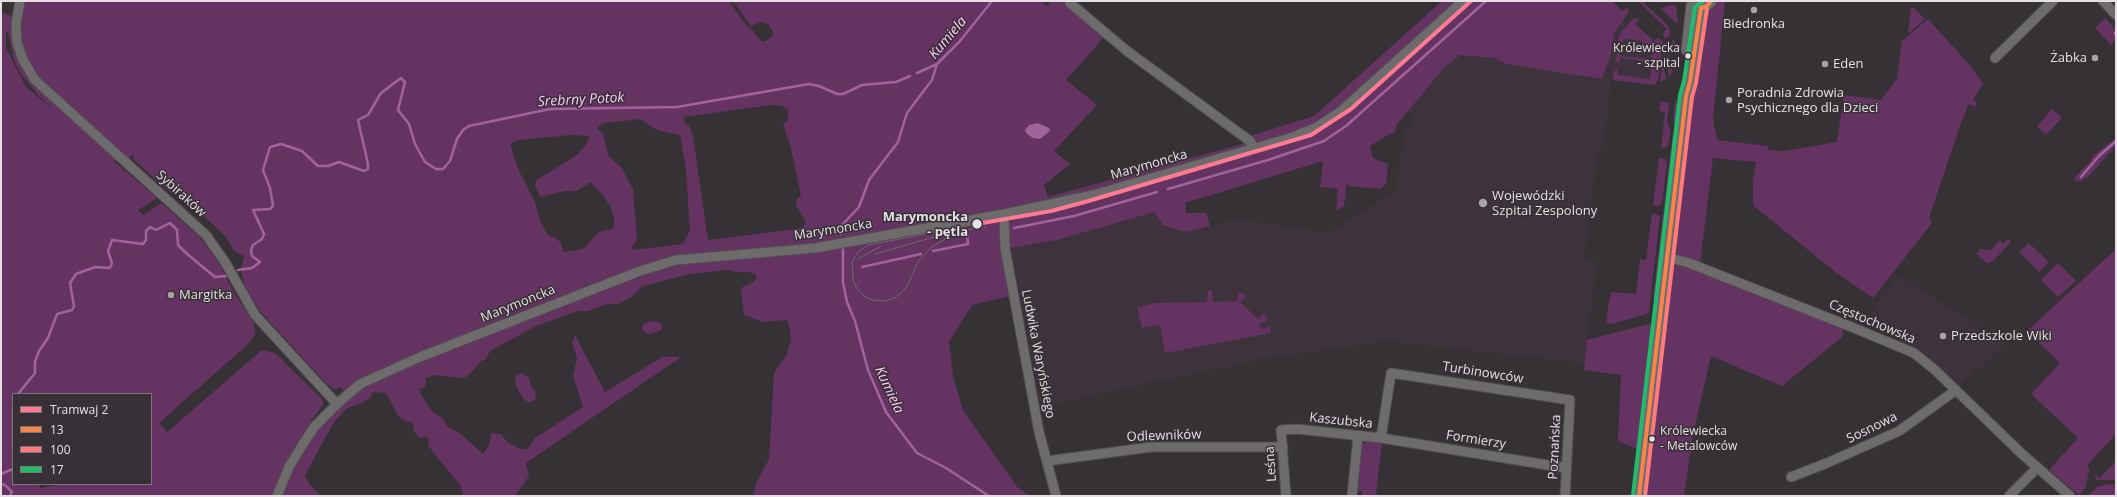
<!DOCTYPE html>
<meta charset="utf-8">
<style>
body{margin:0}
#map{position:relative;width:2117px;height:497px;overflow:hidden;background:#363135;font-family:"Open Sans",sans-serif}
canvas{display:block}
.frame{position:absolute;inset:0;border:2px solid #e4e0e3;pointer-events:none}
.legend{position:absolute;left:12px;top:393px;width:140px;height:92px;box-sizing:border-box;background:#373036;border:1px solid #7c767b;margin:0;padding:5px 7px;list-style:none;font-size:12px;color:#e4e0e3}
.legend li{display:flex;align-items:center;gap:8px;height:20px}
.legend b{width:20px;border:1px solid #7c767b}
</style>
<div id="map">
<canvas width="2117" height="497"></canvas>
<div class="frame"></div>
<ul class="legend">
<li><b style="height:5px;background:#fe7a93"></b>Tramwaj 2</li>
<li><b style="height:5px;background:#f8844c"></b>13</li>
<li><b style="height:5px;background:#ff7a7a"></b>100</li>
<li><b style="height:5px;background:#20bc6c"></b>17</li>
</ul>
</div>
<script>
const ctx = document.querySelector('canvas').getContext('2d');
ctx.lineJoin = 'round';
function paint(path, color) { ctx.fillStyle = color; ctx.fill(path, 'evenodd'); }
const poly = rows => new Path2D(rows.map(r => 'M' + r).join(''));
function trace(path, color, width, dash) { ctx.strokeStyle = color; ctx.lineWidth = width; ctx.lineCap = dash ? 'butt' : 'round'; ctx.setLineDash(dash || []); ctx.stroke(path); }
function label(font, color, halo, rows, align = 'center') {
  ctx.font = font + ' "Open Sans",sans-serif'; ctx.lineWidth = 3; ctx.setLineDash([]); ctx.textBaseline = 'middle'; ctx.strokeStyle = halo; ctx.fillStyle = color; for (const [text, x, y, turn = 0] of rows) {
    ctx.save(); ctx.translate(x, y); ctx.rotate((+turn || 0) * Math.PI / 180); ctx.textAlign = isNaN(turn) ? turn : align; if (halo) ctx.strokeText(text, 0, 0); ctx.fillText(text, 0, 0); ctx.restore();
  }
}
paint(poly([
 [1603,1,1656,52,1652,85,1611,80,1604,147,1598,147,1584,260,1596,262,1585,363,1387,341,1263,359,1038,407,1036,393,1038,388,1046,385,1044,376,1038,376,1034,371,1011,247,1057,240,1156,212,1186,232,1236,219,1329,233,1396,190,1405,131,1415,118,1402,105,1484,28],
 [1899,276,2006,343,1959,386,1920,351,1875,328,1865,320]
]), '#3e333d');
paint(poly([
 [24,1,729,1,747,26,746,27,749,27,778,60,762,41,766,41,773,35,773,32,768,24,761,22,751,26,733,1,1041,1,1047,6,1051,1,1067,1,1107,34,1066,80,1097,105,1054,151,1070,164,1044,185,1048,197,1242,144,1250,136,1314,116,1442,1,1456,1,1336,110,1305,129,995,220,1000,223,1010,296,972,305,949,342,953,376,963,410,1017,487,1030,496,753,496,756,484,769,459,774,373,786,356,791,340,790,329,787,320,763,322,744,315,741,288,755,281,757,275,749,272,736,272,728,270,690,274,643,286,630,298,617,304,607,304,588,311,577,311,536,326,490,351,486,359,481,361,470,374,464,378,433,375,426,378,425,387,420,389,420,393,431,410,444,420,447,426,461,434,483,454,489,445,491,433,501,434,509,444,514,445,519,449,527,449,535,438,583,407,573,376,577,358,572,342,575,335,605,392,662,357,681,357,526,463,529,476,515,496,463,496,461,486,436,456,428,445,429,439,424,436,420,438,414,432,414,427,411,422,405,421,398,416,386,393,372,392,371,397,360,404,347,408,334,422,305,475,310,485,321,496,1,496,1,14,4,13,10,15,12,19,12,33,17,54,22,67,34,84,115,158,114,161,157,198,138,210,143,215,161,203,199,236,220,265,233,291,254,324,255,335,247,345,159,423,167,432,262,350,275,353,323,400,323,405,311,421,315,426,347,395,340,387,335,390,328,385,259,310,244,284,241,270,244,256,234,251,225,236,175,189,171,193,133,159,134,153,128,160,52,93,33,71,22,46,20,24],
 [6,32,8,32,14,60,21,74,38,95,54,110,26,87,6,48],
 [771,105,782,106,788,110,788,120,783,124,790,144,801,195,797,199,796,205,806,222,803,227,797,229,708,240,693,136,689,126,685,124,684,117],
 [641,119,653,128,665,132,680,135,686,170,690,231,683,244,633,250,632,246,637,241,633,189,622,168,609,157,603,133,597,128,604,123],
 [571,135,590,136,586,145,577,155,537,180,535,185,540,197,565,191,577,191,590,182,603,195,611,208,614,218,614,228,599,232,583,249,563,252,561,243,556,238,548,235,541,223,535,202,519,171,510,144,519,140],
 [13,394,151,394,151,484,63,484,40,488,39,484,13,484],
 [1468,1,1612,1,1623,11,1627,7,1629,12,1614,33,1610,57,1602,79,1507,64,1494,58,1460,55,1444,68,1397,124,1394,134,1391,133,1370,146,1373,158,1388,164,1386,184,1380,189,1349,186,1347,183,1344,206,1336,211,1338,189,1320,187,1323,161,1185,203,1186,213,1206,213,1210,226,1186,232,1163,225,1156,215,1155,212,1057,240,1009,248,1009,225,1014,216,1302,137,1446,21],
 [1638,1,1642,1,1667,25,1670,30,1670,35,1665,39,1663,33,1667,29],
 [1718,1,1725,1,1713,119,1717,140,1768,146,1768,150,1784,151,1837,142,1844,95,1881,100,1897,79,1902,41,1928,19,1967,62,1983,83,1973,100,1977,103,1974,107,1969,104,1962,120,1929,218,1932,223,1873,298,1834,271,1754,206,1753,201,1753,180,1756,162,1713,158,1700,264,1679,256,1675,252,1673,249,1684,146,1702,18,1715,6],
 [1672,5,1676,6,1678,22,1675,22,1660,8],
 [1912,6,1925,19,1908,34,1911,7],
 [1634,18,1640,19,1635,24,1654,41,1658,38,1663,42,1658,79,1655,85,1613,80,1614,71,1617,69,1618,75,1650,79,1652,62,1620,58,1619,63,1615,62,1618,50,1621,52,1620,56,1651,59,1652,51,1650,48,1642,47,1642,41,1624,39,1622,44,1619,42,1618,38,1621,32],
 [2105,18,2116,30,2116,42,2115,40,2111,45,2095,28],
 [1669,39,1665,52,1664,70,1666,79,1660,82,1665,43],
 [1673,39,1675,42,1675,46,1671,46,1669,59,1671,59,1671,64,1673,65,1671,75,1669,77,1667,64,1670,46],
 [1675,99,1679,110,1678,127,1673,122],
 [1661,101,1669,103,1667,123,1671,130,1668,145,1663,149,1661,148,1665,112,1659,111],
 [2052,109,2062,118,2046,135,2037,126],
 [1673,132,1677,135,1658,301,1653,298],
 [2116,138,2116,145,2090,175,2081,181,2075,181,2075,177,2090,162,2093,156],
 [1659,158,1665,159,1667,162,1662,203,1658,206,1653,205],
 [1652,213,1660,216,1649,311,1647,314,1611,324,1606,323,1609,301,1612,292,1636,294,1640,259,1646,260],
 [2008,239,2011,242,1993,261,1987,263,1976,254,1980,249,1991,250,2000,240,2003,244],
 [2029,243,2049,262,2039,272,2019,252],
 [2116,249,2116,434,2087,465,2090,470,2088,474,2086,487,2079,495,2049,470,2078,438,2031,394,2060,363,2027,331],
 [2058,263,2076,281,2058,297,2041,280],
 [1677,264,1844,327,1842,337,1782,386,1711,356,1693,434,1684,496,1643,496,1653,450,1655,427,1654,410,1670,269],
 [1208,291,1212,291,1213,302,1237,301,1239,292,1244,294,1246,296,1240,302,1258,319,1264,313,1268,320,1259,324,1261,329,1270,326,1271,333,1165,353,1160,325,1142,328,1137,307,1156,303,1207,302],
 [652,321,659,322,663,327,660,331,650,334,645,333,642,328,643,324],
 [1649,324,1653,327,1640,450,1618,441,1621,375,1584,370,1587,340],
 [522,373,529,378,532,388,536,392,535,400,530,403,523,399,516,386,515,379,517,375],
 [1367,441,1382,442,1376,496,1362,496,1362,491,1357,491,1362,445],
 [2116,461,2116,480,2096,480,2095,475,2100,478],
 [2107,484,2116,485,2116,496,2088,496,2097,487]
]), '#653361');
paint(poly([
 [1038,123,1049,128,1050,131,1040,139,1033,138,1026,133,1025,130,1029,125]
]), '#a0639b');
trace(poly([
 [2115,33,2116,35],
 [917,73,937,64],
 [2081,177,2099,156,2116,141],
 [1168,189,1268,160,1324,141,1346,126,1486,1],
 [1014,228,1074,216,1157,192],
 [841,234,843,224,859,207,869,180,898,142,907,113,932,80,937,64,960,41,992,1],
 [843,247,843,283,847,302,855,321,868,370,886,412,917,453,946,468,989,496],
 [933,251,968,244,967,233],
 [862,267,921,254],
 [238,270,252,268,260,262,252,256,251,250,253,245,262,239,264,234,253,210,270,209,273,206,270,188,263,170,270,147,281,144,302,151,318,166,328,166,339,162,364,171,368,169,368,164,358,120,368,115,381,93,401,78,405,82,398,110,409,124,415,144,425,162,436,169,443,169,450,161,457,139,463,130,469,126,550,109,677,107,809,84,819,86,837,94,843,94,862,85,896,82,910,76],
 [18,394,35,373,35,362,39,351,48,338,57,314,72,310,74,306,70,283,76,274,95,267,110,268,112,263,108,251,112,240,143,244,146,240,146,231,150,227,156,230,170,223,177,230,178,245,186,253,215,277,226,276],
 [13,409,13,419],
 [13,421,13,444],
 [1,474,13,469],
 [1,484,5,485,12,492,10,496]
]), '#a0639b', 2.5);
const minor = poly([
 [20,1,16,24,17,42,23,60,35,80,206,235,225,262,255,315,337,404],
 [2103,1,2116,15],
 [1070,3,1127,51,1250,141,1254,148],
 [1995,58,2053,1],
 [1004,214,1005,248,1039,432,1056,496],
 [1667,257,1689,263,1854,328,1914,353,1935,370,2022,454,2070,496],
 [1381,438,1391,373,1570,400,1565,496],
 [1047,461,1151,447,1283,447],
 [1791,477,1827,463,1899,431,1956,390],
 [277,496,289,467,303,444,315,426,337,404,360,384,420,357,640,271,676,260,815,248,1004,214,1093,195,1293,137,1317,127,1341,111,1463,1],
 [1286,496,1281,430,1297,429,1381,438,1566,468],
 [1352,496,1358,436],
 [2009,496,2037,468]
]);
const major = poly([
 [1694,7,1704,7,1711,1],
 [1687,50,1692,5],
 [1639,496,1686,96,1690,82,1701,8]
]);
trace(minor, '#514e50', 11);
trace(major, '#514e50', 13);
trace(minor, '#6d6b6c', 9);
trace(major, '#6d6c6d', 11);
trace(poly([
 [977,224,868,245,858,252,852,262,853,279,856,287,864,296,872,300,885,301,896,297,907,287,919,260,932,247,950,236,966,230,986,227],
 [875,254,941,235],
 [858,259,881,246]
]), '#6c696b', 1);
trace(poly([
 [1639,496,1686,96,1690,82,1701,8,1707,6,1711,1]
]), '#f8844c', 4);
trace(poly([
 [1645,496,1692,97,1696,83,1707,9]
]), '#ff7a7a', 4);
trace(poly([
 [1633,495,1680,95,1684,81,1695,7,1703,1]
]), '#20bc6c', 4);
trace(poly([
 [977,224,1051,211,1085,202,1311,135,1351,109,1471,1]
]), '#fe7a93', 4);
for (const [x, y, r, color] of [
 [1754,10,4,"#a7a3a6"],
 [1688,56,3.5,"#e4e0e3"],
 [2095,58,4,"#a7a3a6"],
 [1825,64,4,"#a7a3a6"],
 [1729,100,4,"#a7a3a6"],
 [1483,203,5,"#a7a3a6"],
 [977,224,5.5,"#e4e0e3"],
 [171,295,4,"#a7a3a6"],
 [1943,336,4,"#a7a3a6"],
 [1652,439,3.5,"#e4e0e3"]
]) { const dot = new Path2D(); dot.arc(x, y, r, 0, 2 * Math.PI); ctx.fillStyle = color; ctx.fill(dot); trace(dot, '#373036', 1.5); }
label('12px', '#e4e0e3', '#373036', [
 ["Królewiecka",1680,49],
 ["- szpital",1680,64],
 ["Królewiecka",1660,432,"left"],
 ["- Metalowców",1660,447,"left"]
], 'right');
label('13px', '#e4e0e3', '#373036', [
 ["Biedronka",1754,24,"center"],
 ["Żabka",2087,58,"right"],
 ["Eden",1833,64],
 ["Poradnia Zdrowia",1737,93],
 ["Psychicznego dla Dzieci",1737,108],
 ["Wojewódzki",1492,196],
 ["Szpital Zespolony",1492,211],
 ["Margitka",179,295],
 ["Przedszkole Wiki",1951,336]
], 'left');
label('13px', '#e4e0e3', '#373036', [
 ["Marymoncka",1149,165,-16],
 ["Sybiraków",181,194,42],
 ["Marymoncka",833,230,-9],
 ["Marymoncka",518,304,-22],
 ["Częstochowska",1872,322,23],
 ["Ludwika Waryńskiego",1038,354,79],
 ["Turbinowców",1483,373,9],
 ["Kaszubska",1341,421,6],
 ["Sosnowa",1872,428,-26],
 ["Odlewników",1164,436,-2],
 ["Formierzy",1476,440,9],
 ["Poznańska",1555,447,-87],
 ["Leśna",1271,464,-94]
]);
label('bold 13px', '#e4e0e3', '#373036', [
 ["Marymoncka",968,217],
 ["- pętla",968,232]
], 'right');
label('italic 14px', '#ffc9fa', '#373036', [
 ["Kumiela",948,38,-50],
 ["Srebrny Potok",581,100,-3],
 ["Kumiela",889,390,65]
]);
</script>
